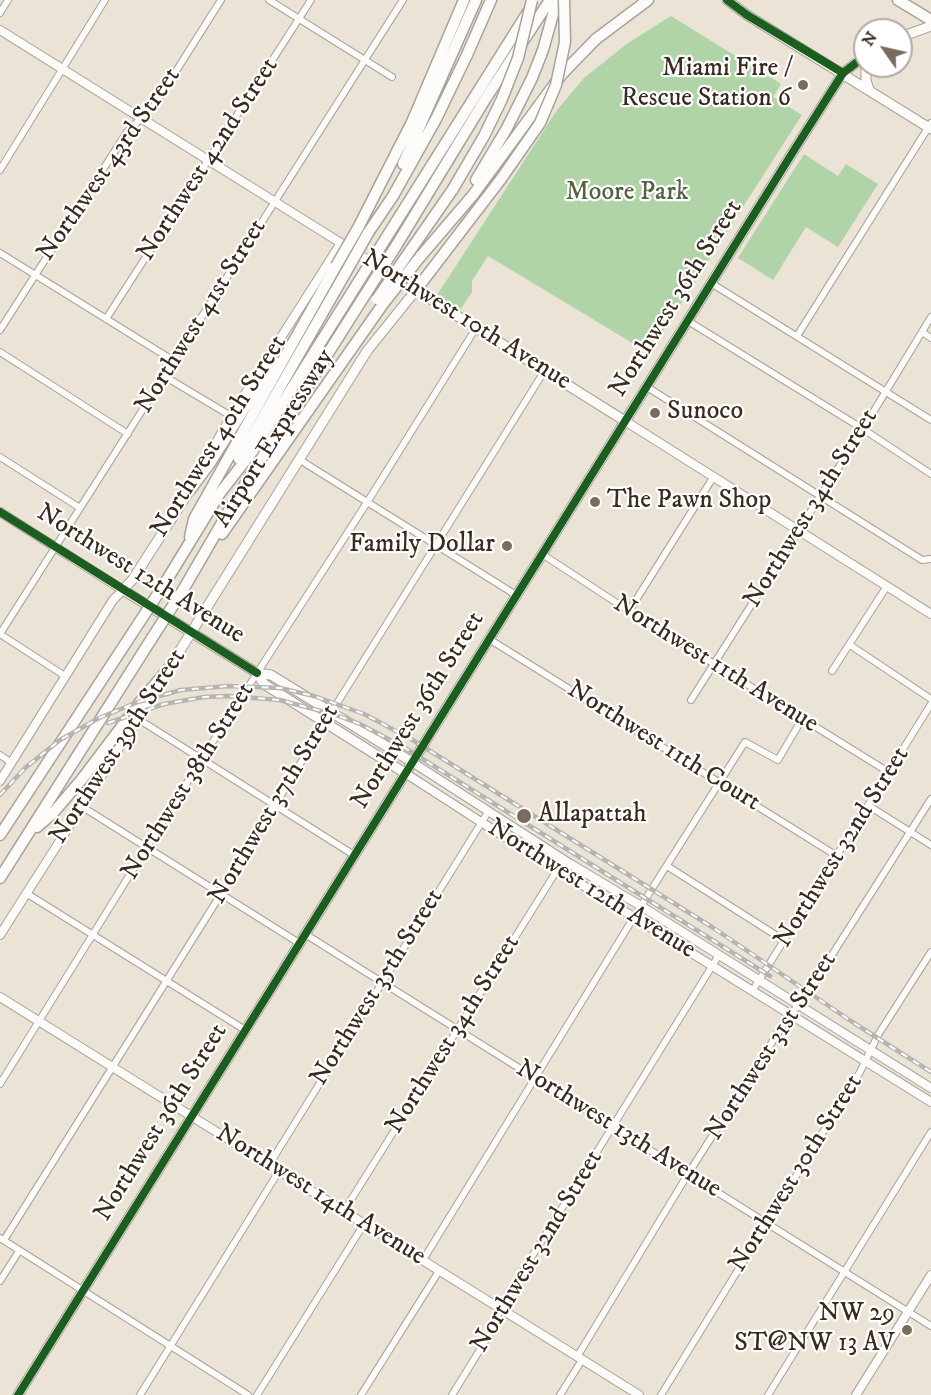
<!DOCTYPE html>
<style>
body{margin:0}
#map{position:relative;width:931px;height:1395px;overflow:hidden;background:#ebe4d6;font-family:"IM FELL DW Pica",serif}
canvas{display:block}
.north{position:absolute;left:853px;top:18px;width:60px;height:60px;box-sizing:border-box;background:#fff;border:2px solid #b1aaa5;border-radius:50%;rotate:304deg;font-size:16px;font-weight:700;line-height:24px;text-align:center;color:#3b2a1e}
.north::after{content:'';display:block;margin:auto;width:21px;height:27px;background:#796b5e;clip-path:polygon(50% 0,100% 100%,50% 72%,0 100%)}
</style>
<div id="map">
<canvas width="931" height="1395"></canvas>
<div class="north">N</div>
</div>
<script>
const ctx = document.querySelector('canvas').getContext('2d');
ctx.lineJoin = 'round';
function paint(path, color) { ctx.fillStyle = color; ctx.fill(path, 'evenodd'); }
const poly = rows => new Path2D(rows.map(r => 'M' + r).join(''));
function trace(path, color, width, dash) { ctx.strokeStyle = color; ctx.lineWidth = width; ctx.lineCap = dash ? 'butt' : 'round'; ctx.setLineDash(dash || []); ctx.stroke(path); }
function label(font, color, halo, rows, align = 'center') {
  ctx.font = font + ' "IM FELL DW Pica",serif'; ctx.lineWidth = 4.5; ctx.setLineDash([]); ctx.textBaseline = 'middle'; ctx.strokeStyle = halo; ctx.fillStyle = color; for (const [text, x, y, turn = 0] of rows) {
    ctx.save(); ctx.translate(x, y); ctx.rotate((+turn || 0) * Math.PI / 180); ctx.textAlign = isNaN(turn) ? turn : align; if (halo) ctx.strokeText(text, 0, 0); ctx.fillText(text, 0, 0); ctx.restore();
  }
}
paint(poly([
 [671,16,781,84,773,97,802,115,649,353,488,256,472,281,472,292,460,310,437,295,557,110,584,78,628,43],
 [804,154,838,176,846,164,878,184,838,247,806,227,773,280,738,258]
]), '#b0d4a7');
const street = poly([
 [269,0,392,77],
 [0,13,8,0],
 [0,170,105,0],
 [0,253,174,361],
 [711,283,931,420],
 [106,319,311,0],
 [688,321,863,429,931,474],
 [0,330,127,132,154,106,221,0],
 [922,332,931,338],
 [797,336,931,123],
 [0,352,128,434],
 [164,376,231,416],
 [647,387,922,560,931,559],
 [0,457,80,508],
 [300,460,516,595],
 [542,554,629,611,890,773],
 [629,611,714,476],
 [489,639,837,856],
 [850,645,931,699],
 [832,671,887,586],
 [65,676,0,634,403,0],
 [691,700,863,429,931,317],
 [138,719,354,855],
 [0,755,12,763],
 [81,806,299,943],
 [869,806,931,845],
 [667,866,785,941],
 [26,893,245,1030],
 [305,934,931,1326],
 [753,990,931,704],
 [0,1084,201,760,368,501,476,328],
 [269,1165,488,812],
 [344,1211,564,859],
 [0,1238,248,1395],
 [4,1240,221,894,331,713,545,370],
 [423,1260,634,917,745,742,778,760,802,719],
 [0,1281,19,1251],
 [577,1357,688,1174,783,1025,811,988,931,799],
 [140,1395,279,1171],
 [257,1395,364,1224],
 [361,1395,439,1271],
 [452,1395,494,1327,500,1308,719,955],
 [560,1395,582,1360],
 [661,1395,860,1072,878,1035,931,952],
 [768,1395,931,1132]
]);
const secondary = poly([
 [0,30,416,290],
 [625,421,931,614],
 [207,459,231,416,341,243],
 [0,512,123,590,113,600,0,781],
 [412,762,569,863,641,906,931,1088],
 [405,773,481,822,931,1102],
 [0,935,157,688],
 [0,997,639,1395],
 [856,1395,931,1275]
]);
const primary = poly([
 [727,0,747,15,931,129],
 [901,37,931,26],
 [866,66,866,80,869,90],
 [190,490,133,579,123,590,257,673,271,675,412,762],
 [169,668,367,351,416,290,625,421],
 [257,673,264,684,405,773],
 [18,1395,796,147,843,73,865,56]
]);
const highway = poly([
 [898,0,931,20],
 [403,164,476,0],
 [476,180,507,128,532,78,543,50,557,0],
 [358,228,412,122,464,0],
 [368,233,393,196,436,119,467,55,491,0],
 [386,238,528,12],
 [396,246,486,98,550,0],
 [410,251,453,189],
 [420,257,473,195,562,74,596,39,648,0],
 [416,290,501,179],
 [239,459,346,272],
 [190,490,210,463,274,361],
 [222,534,383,304],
 [190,537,194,519,336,266],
 [165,583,220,493,252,452,359,281],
 [183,590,234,502,370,287],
 [37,827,53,813,82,779,141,701,169,668],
 [0,835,135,629],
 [0,878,152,638]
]);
trace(street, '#a8a298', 8);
trace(secondary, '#a8a298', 10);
trace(primary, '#a8a298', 11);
trace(highway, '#a8a298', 13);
trace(street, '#fcfbf9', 6);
trace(secondary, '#fcfbf9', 8);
trace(primary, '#fcfbf9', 9);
trace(highway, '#fcfbf9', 10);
const rail = poly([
 [108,723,164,704,204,697,228,696,280,700,336,715,360,724,405,748,770,976],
 [0,795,25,768,60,740,99,718,138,702,181,690,228,686,280,688,314,696,364,714,411,739,712,927,854,1023,931,1072]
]);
trace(rail, '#b6b4b0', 4.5);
trace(rail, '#fff', 2, [7]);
const highwayBridge = poly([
 [501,179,540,123,556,85,565,42,564,0],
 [453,189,484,136,502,99,518,58,532,0],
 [336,266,358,228],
 [346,272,368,233],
 [359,281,386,238],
 [370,287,396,246],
 [377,299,410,251],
 [383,304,420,257],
 [135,629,165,583],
 [152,638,183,590]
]);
trace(highwayBridge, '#a8a298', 13, []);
trace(highwayBridge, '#fcfbf9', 10);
trace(poly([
 [727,0,747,15,843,73],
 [0,512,257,673],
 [18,1395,796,147,843,73,865,56]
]), '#1b5e20', 8);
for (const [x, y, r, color] of [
 [803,85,6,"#796b5e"],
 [655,413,6,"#796b5e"],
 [595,502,6,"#796b5e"],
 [507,546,6,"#796b5e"],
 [524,816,8,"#796b5e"],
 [907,1330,6,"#796b5e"]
]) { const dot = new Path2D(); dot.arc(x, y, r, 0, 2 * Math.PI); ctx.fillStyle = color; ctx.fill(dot); trace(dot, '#fff', 2); }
label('26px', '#3b2a1e', '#fff', [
 ["Miami Fire /",791,70],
 ["Rescue Station 6",791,100],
 ["Sunoco",667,413,"left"],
 ["The Pawn Shop",607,502,"left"],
 ["Family Dollar",495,546],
 ["Allapattah",538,816,"left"],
 ["NW 29",895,1315],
 ["ST@NW 13 AV",895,1345]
], 'right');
label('26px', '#3b2a1e', '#fff', [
 ["Northwest 42nd Street",209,160,-57],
 ["Northwest 43rd Street",110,165,-55],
 ["Northwest 36th Street",677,299,-58],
 ["Northwest 41st Street",202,317,-58],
 ["Northwest 10th Avenue",466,321,32],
 ["Northwest 40th Street",220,437,-58],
 ["Airport Expressway",275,439,-58],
 ["Northwest 34th Street",812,509,-58],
 ["Northwest 12th Avenue",140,575,32],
 ["Northwest 11th Avenue",715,665,32],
 ["Northwest 36th Street",419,711,-58],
 ["Northwest 39th Street",119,747,-57],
 ["Northwest 11th Court",663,747,32],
 ["Northwest 38th Street",189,782,-58],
 ["Northwest 37th Street",275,805,-59],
 ["Northwest 32nd Street",843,848,-58],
 ["Northwest 12th Avenue",591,890,32],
 ["Northwest 35th Street",378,988,-58],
 ["Northwest 34th Street",454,1035,-58],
 ["Northwest 31st Street",772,1047,-57],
 ["Northwest 36th Street",162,1123,-58],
 ["Northwest 13th Avenue",618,1130,32],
 ["Northwest 30th Street",797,1174,-58],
 ["Northwest 14th Avenue",320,1196,32],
 ["Northwest 32nd Street",538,1252,-59]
]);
label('26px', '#536141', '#fff', [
 ["Moore Park",627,194]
]);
</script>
